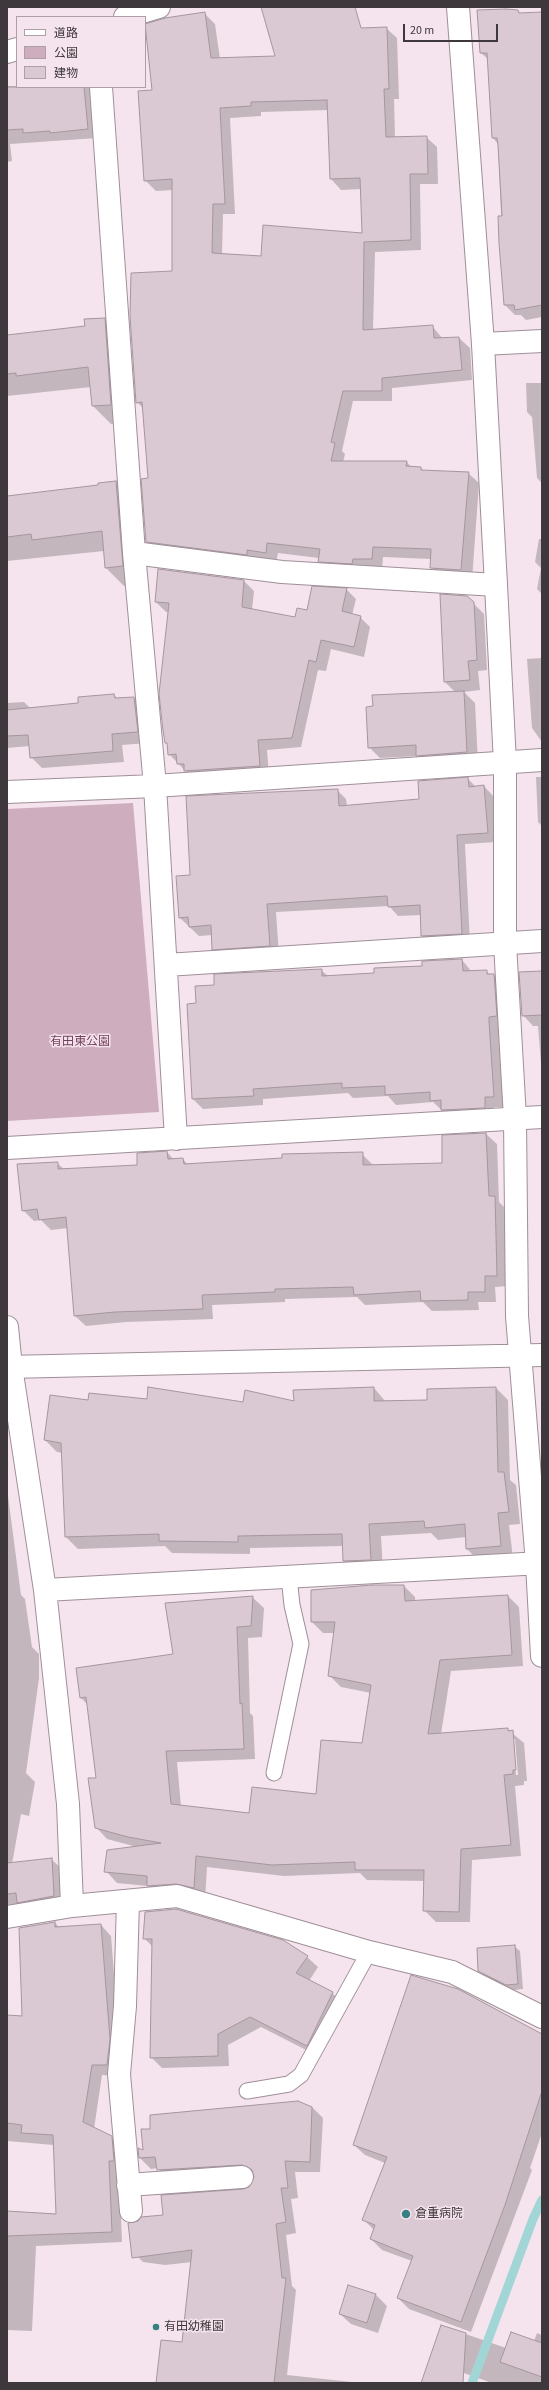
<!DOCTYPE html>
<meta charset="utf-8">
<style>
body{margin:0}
#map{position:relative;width:549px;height:2390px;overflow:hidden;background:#f5e4ed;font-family:"Source Sans 3","Noto Sans JP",sans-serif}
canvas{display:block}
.frame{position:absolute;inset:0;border:8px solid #3e373b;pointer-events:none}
.legend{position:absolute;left:16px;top:16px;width:130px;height:72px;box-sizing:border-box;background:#f5e4ed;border:1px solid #ac9fa6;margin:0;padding:5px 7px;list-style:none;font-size:12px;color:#3e373b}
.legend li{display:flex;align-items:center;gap:8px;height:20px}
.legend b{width:20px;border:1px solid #ac9fa6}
.scale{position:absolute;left:403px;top:24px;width:95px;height:18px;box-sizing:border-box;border:2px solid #3e373b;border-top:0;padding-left:5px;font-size:12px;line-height:14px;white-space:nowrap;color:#3e373b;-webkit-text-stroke:3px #f5e4ed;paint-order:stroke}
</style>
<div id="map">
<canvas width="549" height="2390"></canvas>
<div class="frame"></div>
<ul class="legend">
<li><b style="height:5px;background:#fff"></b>道路</li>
<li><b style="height:11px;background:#ceadbf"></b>公園</li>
<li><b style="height:11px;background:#dac9d2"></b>建物</li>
</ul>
<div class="scale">20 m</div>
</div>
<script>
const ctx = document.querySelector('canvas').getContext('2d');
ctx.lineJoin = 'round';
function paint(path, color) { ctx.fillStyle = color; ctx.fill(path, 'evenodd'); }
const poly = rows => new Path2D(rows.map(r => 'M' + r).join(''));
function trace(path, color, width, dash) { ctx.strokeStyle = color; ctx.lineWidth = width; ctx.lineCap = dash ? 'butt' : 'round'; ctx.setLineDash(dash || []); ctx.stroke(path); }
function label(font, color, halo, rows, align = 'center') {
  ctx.font = font + ' "Source Sans 3","Noto Sans JP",sans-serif'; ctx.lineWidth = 3; ctx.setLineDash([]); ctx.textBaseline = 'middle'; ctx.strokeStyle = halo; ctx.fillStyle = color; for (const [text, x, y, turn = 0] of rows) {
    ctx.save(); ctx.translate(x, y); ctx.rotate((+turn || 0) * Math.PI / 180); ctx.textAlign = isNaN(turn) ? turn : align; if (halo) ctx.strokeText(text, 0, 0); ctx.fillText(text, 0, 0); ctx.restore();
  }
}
paint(poly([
 [133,803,159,1112,7,1121,7,809]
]), '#ceadbf');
paint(poly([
 [518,11,521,14,542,13,542,317,526,320,521,315,515,315,505,305,498,144,493,138,489,60,481,53],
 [204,13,215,24,220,59,276,57,386,28,397,38,399,99,394,99,395,138,426,137,437,147,438,184,420,184,421,250,375,252,373,330,432,326,443,339,459,338,470,348,472,380,392,388,392,401,353,401,342,451,345,454,343,462,407,462,412,468,421,468,424,471,468,473,479,483,472,580,441,578,431,567,431,559,383,557,382,570,329,572,319,561,319,558,278,553,276,563,157,552,147,541,149,479,144,409,137,402,173,272,173,190,156,191,145,180,153,91,145,25,165,18],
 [328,110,331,179,341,190,361,189,363,234,262,257,222,255,223,214,235,214,230,118,261,116,261,112],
 [7,86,92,87,97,138,10,144,12,161,7,162],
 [104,319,123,337,129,423,111,424,93,406,91,387,7,396,7,336,86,327],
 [526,383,542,383,542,483,537,478,532,417,527,412],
 [116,482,134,501,141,584,124,586,106,568,104,551,7,561,7,497,99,486],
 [539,539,542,539,542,594,537,589,541,568,535,562],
 [244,581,254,591,252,610,296,618,346,589,356,599,352,615,360,617,370,627,364,657,331,649,326,671,318,670,301,747,267,750,269,776,195,781,169,754,169,746,166,743,169,612,166,612,156,602],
 [473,603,484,614,487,670,478,671,480,690,464,692,475,703,478,763,428,766,418,756,380,758,369,747,374,707,455,692,445,682],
 [542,658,542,742,532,728,527,659],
 [114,695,118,699,134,698,145,709,148,743,122,745,124,762,42,768,31,757,30,746,7,748,7,703,24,702,31,709,80,704],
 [536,777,542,777,542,826,538,822],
 [468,779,476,787,484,786,493,796,496,842,465,844,470,943,432,945,422,936,421,915,398,916,389,906,276,912,279,955,223,958,213,949,213,935,199,936,180,918,191,876,337,790,346,799,347,806,420,800],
 [462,960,472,972,486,971,490,975,494,975,504,985,504,1107,494,1107,495,1118,452,1120,433,1102,396,1105,388,1096,353,1098,348,1093,263,1099,263,1105,203,1109,193,1099,197,1004,215,986,321,970,328,976,375,974,424,967,423,962],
 [542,972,542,1076,538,1026,533,1026,523,1015],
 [486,1134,497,1144,499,1202,505,1208,508,1286,495,1287,496,1302,478,1302,479,1310,432,1311,423,1302,365,1305,357,1297,285,1299,285,1302,212,1305,213,1319,126,1322,86,1326,75,1316,68,1228,51,1230,41,1220,34,1221,23,1210,57,1163,64,1169,138,1166,167,1152,174,1160,183,1159,188,1165,362,1154,373,1165,443,1164,443,1136],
 [374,1388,386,1402,428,1401,496,1388,508,1400,510,1480,516,1485,520,1524,509,1525,513,1558,479,1561,467,1549,466,1537,438,1540,431,1533,381,1536,383,1572,356,1573,344,1561,343,1546,250,1548,250,1554,172,1553,165,1546,78,1549,66,1537,63,1453,57,1452,45,1440,89,1402,295,1402],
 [7,1488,21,1595,25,1599,32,1647,39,1654,39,1678,26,1773,35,1782,29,1816,21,1814,12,1864,51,1859,62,1869,64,1907,20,1904,7,1905],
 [404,1586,415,1597,415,1601,508,1596,519,1607,523,1666,451,1671,441,1734,507,1729,524,1743,527,1781,524,1781,524,1785,515,1786,521,1856,472,1860,470,1922,436,1922,424,1910,425,1881,367,1880,360,1873,284,1876,207,1867,205,1899,159,1897,148,1886,117,1883,106,1871,137,1847,107,1839,96,1827,97,1778,88,1705,81,1698,174,1655,252,1597,264,1608,262,1637,248,1638,250,1713,253,1716,255,1759,177,1762,181,1806,249,1814,317,1796,363,1745,371,1693,341,1687,330,1676,335,1633,323,1633,312,1622],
 [513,1739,515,1739,518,1775,516,1775],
 [146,1913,307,1957,318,1967,309,1981,332,1993,343,2003,318,2056,261,2027,228,2045,229,2066,162,2068,151,2057,153,1947,144,1938],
 [55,1923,60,1928,101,1925,111,1936,120,2050,118,2076,102,2075,94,2129,111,2137,122,2148,119,2172,122,2242,36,2246,32,2331,7,2330,7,2212,57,2215,54,2145,7,2141,7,2016,23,2017],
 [514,1946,520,1951,523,1989,513,1990,485,1976,479,1970],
 [542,2035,542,2133,530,2168,532,2170,471,2332,409,2309,398,2298,412,2261,382,2250,371,2239,374,2230,364,2220,385,2163,365,2155,354,2145],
 [312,2107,323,2118,320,2172,295,2172,298,2198,291,2199,296,2233,286,2235,292,2286,296,2290,287,2375,361,2383,157,2383,183,2343,192,2262,165,2265,143,2262,132,2251,164,2216,250,2188,256,2176,169,2181,158,2168,151,2169,140,2158,144,2152,150,2130],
 [348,2286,376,2295,387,2306,378,2333,351,2324,340,2314],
 [457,2331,506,2348,534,2341,537,2333,542,2335,542,2383,492,2383,444,2366]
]), '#0003');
trace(poly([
 [472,2383,533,2219,542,2200]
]), '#a2d5d5', 9);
const building = poly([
 [261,7,355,7,361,28,387,27,389,89,384,89,386,137,427,136,428,174,410,174,411,240,364,242,363,330,433,325,434,338,459,337,462,370,382,378,382,391,343,391,331,442,335,443,331,461,407,461,406,466,421,467,421,470,469,472,461,570,430,568,431,549,373,547,372,559,353,559,352,564,318,562,320,549,267,543,266,553,247,550,247,555,146,542,141,479,148,478,142,402,136,403,130,316,131,273,172,271,172,179,144,181,138,91,152,90,145,24,165,18,205,12,211,58,275,56,261,7],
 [327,100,330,179,360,178,362,233,263,225,261,256,212,253,213,204,225,204,220,108,251,106,251,102,327,100],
 [506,9,518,10,519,13,542,12,542,305,515,310,514,305,504,305,499,243,498,216,502,216,498,145,497,138,492,138,487,53,480,53,477,10,506,9],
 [7,87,84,87,88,129,50,133,50,131,23,133,23,129,7,130,7,87],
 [105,318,111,405,92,406,88,367,16,376,16,373,7,374,7,335,85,326,84,319,105,318],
 [116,481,123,566,105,568,102,531,32,540,31,534,7,537,7,496,98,485,98,483,116,481],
 [158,569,244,580,242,607,295,617,297,608,307,610,312,586,347,588,342,611,361,616,354,647,321,640,316,662,309,660,292,738,258,740,260,766,184,771,184,764,177,764,176,754,168,755,167,743,165,743,163,730,159,694,169,603,155,602,158,569],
 [440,594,467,596,474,602,477,660,468,661,470,680,444,682,440,594],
 [464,691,467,752,416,756,416,745,368,748,366,707,373,706,372,695,464,691],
 [114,694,115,698,134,697,138,732,112,734,113,751,30,758,28,735,7,736,7,710,78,703,78,697,114,694],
 [468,777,469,787,484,785,488,833,457,835,462,934,421,936,420,905,388,907,387,896,267,904,270,946,212,950,211,925,189,927,188,917,179,918,176,876,190,875,186,796,338,789,339,806,419,799,418,781,468,777],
 [462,959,463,971,487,970,487,974,494,974,497,1016,489,1017,489,1021,494,1097,485,1097,485,1108,441,1110,441,1100,430,1101,430,1092,385,1095,385,1086,342,1088,342,1083,253,1089,254,1096,192,1099,187,1004,196,1003,195,986,214,985,214,974,322,969,322,976,374,973,374,968,422,966,422,961,462,959],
 [542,971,542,1015,522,1016,519,972,542,971],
 [486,1133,489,1196,495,1196,497,1276,485,1276,485,1292,468,1292,468,1300,421,1301,420,1291,354,1295,353,1287,275,1289,275,1292,202,1295,203,1309,115,1312,74,1316,66,1217,39,1220,37,1209,22,1211,17,1164,58,1162,58,1169,137,1165,137,1153,167,1151,168,1159,183,1158,184,1164,282,1158,282,1154,363,1152,363,1165,442,1163,442,1135,486,1133],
 [148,1387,243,1402,245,1390,294,1401,293,1390,374,1387,374,1401,427,1400,427,1389,496,1387,498,1472,504,1472,509,1512,498,1513,501,1546,466,1549,465,1524,425,1528,424,1521,369,1524,371,1560,343,1561,342,1534,238,1536,238,1542,159,1541,159,1534,65,1537,61,1443,44,1440,50,1395,88,1400,89,1393,147,1399,148,1387],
 [372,1585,404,1585,405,1601,508,1595,512,1655,440,1660,428,1734,508,1728,508,1731,513,1730,516,1770,513,1770,513,1774,504,1775,511,1845,461,1849,459,1912,423,1911,424,1870,355,1870,355,1862,272,1865,196,1856,194,1888,176,1884,147,1886,147,1876,104,1872,107,1850,161,1843,128,1837,95,1828,88,1778,96,1778,86,1697,80,1698,76,1668,173,1654,165,1603,253,1596,251,1626,237,1627,240,1704,242,1703,244,1749,166,1751,171,1804,249,1813,252,1787,316,1794,321,1740,362,1743,371,1685,328,1676,335,1622,311,1622,311,1590,372,1585],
 [52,1858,54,1896,17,1903,16,1893,7,1894,7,1863,52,1858],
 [176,1909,283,1940,308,1956,296,1973,333,1992,307,2046,250,2017,218,2034,218,2056,150,2058,152,1939,143,1939,145,1912,176,1909],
 [55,1922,55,1927,101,1924,110,2039,107,2065,92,2065,83,2122,112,2136,114,2161,109,2161,112,2232,7,2236,7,2211,56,2214,53,2135,21,2133,22,2125,7,2123,7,2015,22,2016,19,1928,55,1922],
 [515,1945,518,1984,506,1985,478,1971,477,1948,515,1945],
 [411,1975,458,1989,542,2034,542,2091,505,2205,461,2322,397,2298,413,2256,370,2239,375,2225,362,2220,387,2157,353,2145,411,1975],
 [298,2101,312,2107,310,2162,285,2161,288,2188,281,2188,286,2222,276,2224,282,2278,286,2278,274,2383,156,2383,161,2340,182,2342,192,2250,132,2258,128,2223,138,2221,141,2217,163,2215,161,2195,243,2189,249,2187,254,2177,252,2170,242,2165,157,2170,155,2157,139,2158,138,2148,143,2150,141,2129,150,2129,150,2115,298,2101],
 [348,2285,376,2294,367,2323,339,2314,348,2285],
 [441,2325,466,2333,463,2383,421,2383,441,2325],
 [511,2332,542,2343,542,2377,500,2362,511,2332]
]);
paint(building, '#dac9d2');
trace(building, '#a5959d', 1);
const lane = poly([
 [274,1773,301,1644,292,1605,289,1577],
 [247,2091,289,2084,301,2075,369,1952]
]);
const street = poly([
 [125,17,159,7],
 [7,52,17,49],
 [101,87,134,553,155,786,176,1139],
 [483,344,542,341],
 [134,553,282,572,496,585],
 [7,792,155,786,542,760],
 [166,965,542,941],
 [7,1148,542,1117],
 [7,1327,11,1367,45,1590,68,1804,72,1906],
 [537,1564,542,1656],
 [45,1590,542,1563],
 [128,1901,125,2006,119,2074,131,2211],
 [7,1917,72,1906,177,1896,369,1952,452,1972,542,2017],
 [128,2185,242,2177]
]);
const secondary = poly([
 [458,7,483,344,496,585,505,763,505,944,515,1118,517,1316,537,1564],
 [7,1367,542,1355]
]);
trace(lane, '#9f8f98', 17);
trace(street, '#9f8f98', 24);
trace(secondary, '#9f8f98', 24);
trace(lane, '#fff', 15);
trace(street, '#fff', 22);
trace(secondary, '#fff', 22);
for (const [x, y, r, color] of [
 [406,2214,5,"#388081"],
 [156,2327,4,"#388081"]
]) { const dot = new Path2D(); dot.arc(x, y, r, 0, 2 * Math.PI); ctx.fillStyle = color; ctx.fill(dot); trace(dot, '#f5e4ed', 1.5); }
label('12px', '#733f5e', '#f5e4ed', [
 ["有田東公園",80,1042]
]);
label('12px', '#3e373b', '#f5e4ed', [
 ["倉重病院",415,2214],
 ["有田幼稚園",164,2327]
], 'left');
</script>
